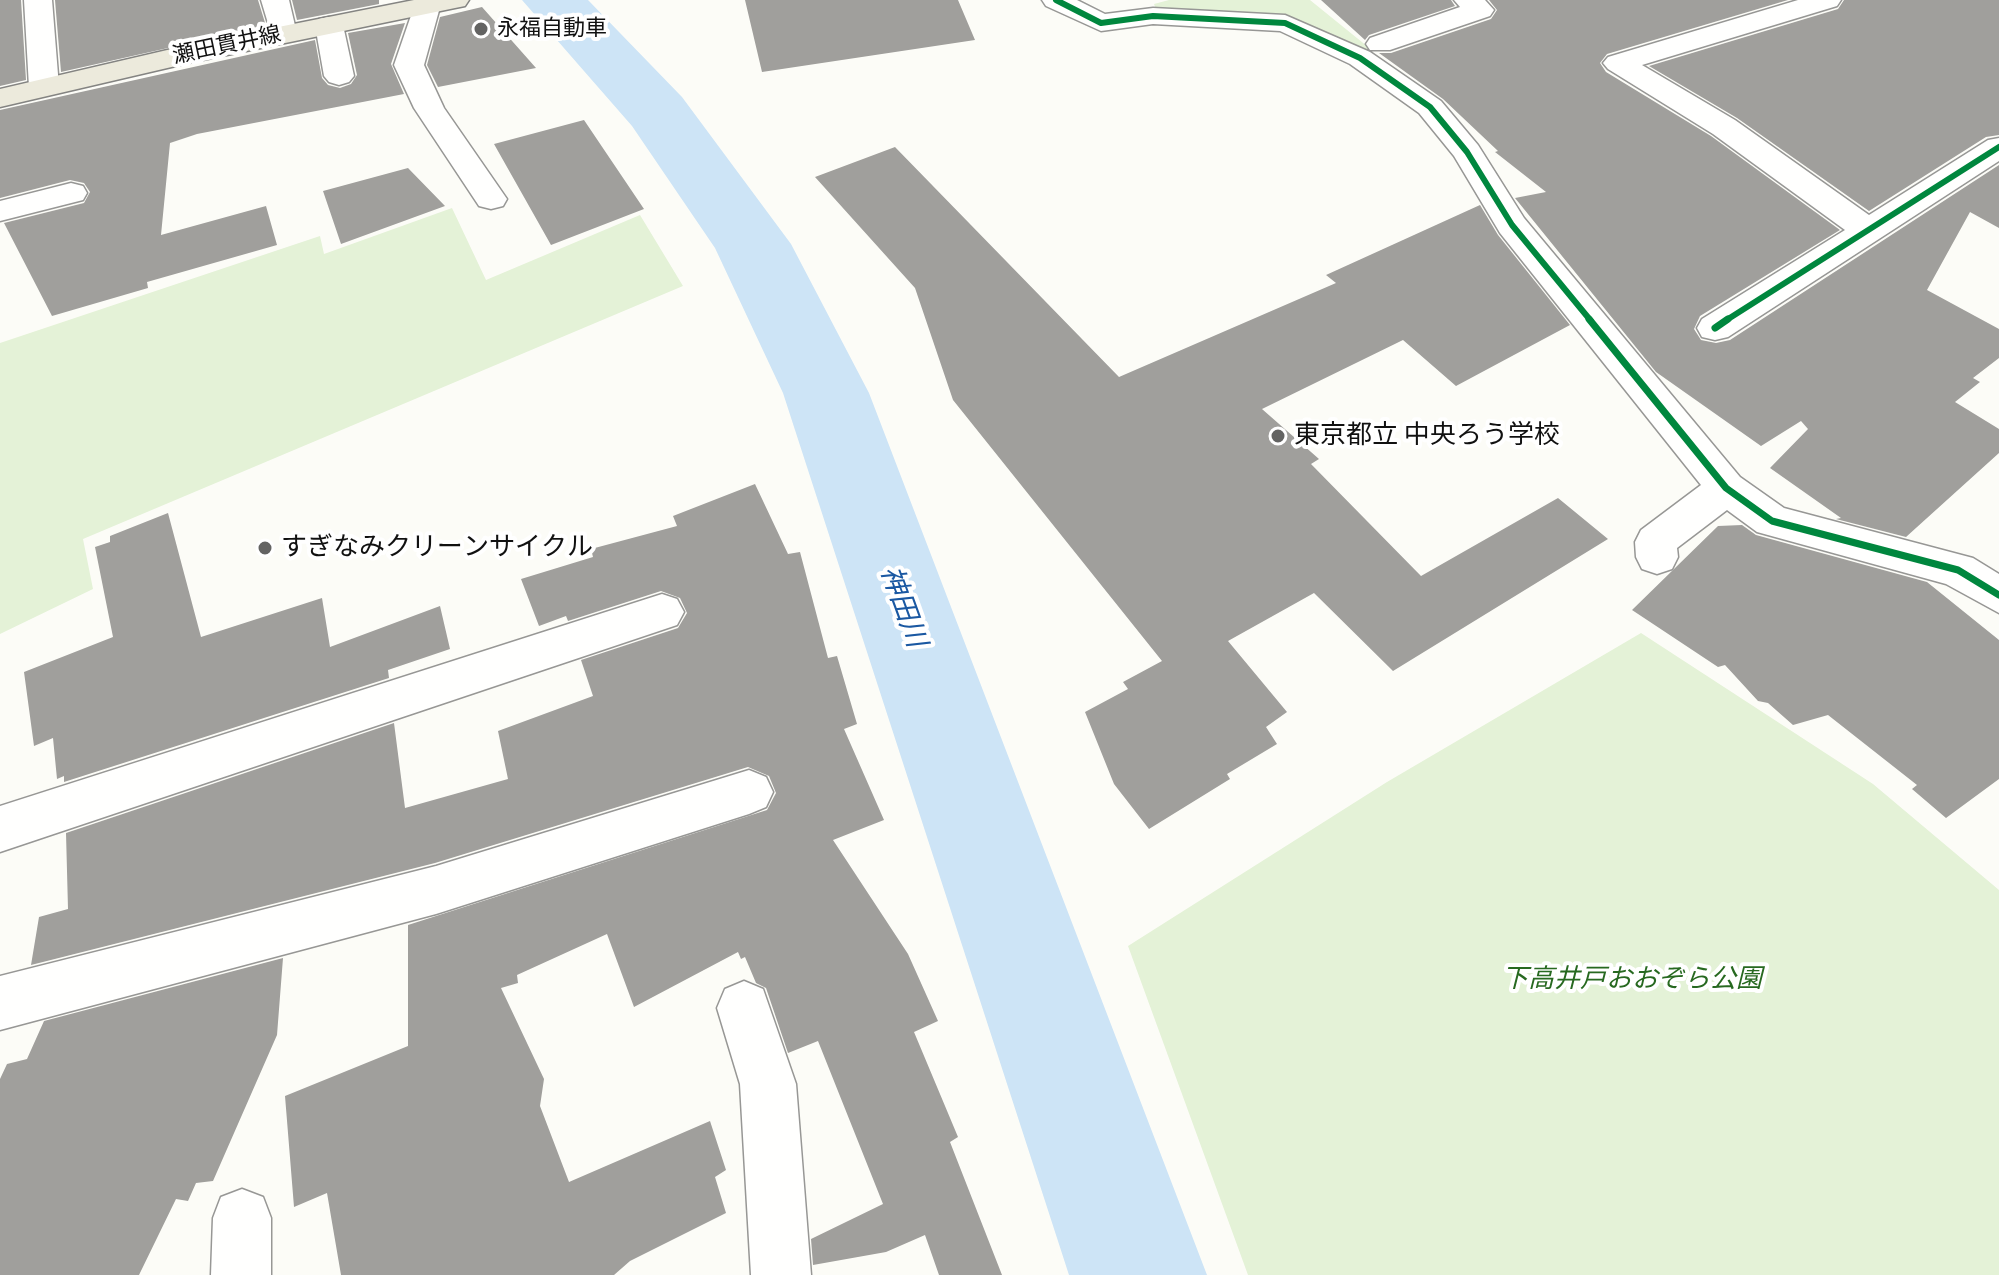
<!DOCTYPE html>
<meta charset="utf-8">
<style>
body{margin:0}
canvas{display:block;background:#fcfcf7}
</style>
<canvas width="1999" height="1275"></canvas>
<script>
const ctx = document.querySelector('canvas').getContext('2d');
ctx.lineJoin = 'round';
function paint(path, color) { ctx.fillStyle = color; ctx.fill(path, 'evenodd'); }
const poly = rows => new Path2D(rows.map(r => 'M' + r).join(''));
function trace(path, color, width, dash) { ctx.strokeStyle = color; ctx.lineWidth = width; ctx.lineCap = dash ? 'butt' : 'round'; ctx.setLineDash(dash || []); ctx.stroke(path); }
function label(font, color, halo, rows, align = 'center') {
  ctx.font = font + ' "Source Serif 4","Noto Sans JP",serif'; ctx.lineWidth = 8; ctx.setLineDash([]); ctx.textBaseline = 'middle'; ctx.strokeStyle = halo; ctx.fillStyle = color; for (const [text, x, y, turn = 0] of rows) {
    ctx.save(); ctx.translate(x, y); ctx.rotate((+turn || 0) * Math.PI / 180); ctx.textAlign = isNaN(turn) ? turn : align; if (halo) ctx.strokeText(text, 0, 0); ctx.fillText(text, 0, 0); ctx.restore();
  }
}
paint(poly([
 [1169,0,1310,0,1373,51,1364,55,1288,20,1157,12,1154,4],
 [452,208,486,280,640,215,683,286,83,539,93,589,0,634,0,343,320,236,324,254],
 [1641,633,1873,784,1999,890,1999,1275,1248,1275,1128,946,1387,782]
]), '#e4f2d7');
paint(poly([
 [522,0,588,0,682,97,791,244,869,393,1207,1275,1069,1275,783,393,715,248,632,126,522,0]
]), '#cde4f6');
paint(poly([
 [0,0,21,0,26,80,0,86],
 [55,0,258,0,266,26,61,72],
 [292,0,379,0,379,4,297,20],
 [745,0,958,0,975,40,762,72],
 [1321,0,1451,0,1455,6,1369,35,1365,40],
 [1489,0,1788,0,1607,54,1600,63,1606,72,1711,136,1840,230,1700,316,1694,329,1701,340,1716,343,1730,340,1999,165,1999,228,1970,212,1927,290,1999,329,1999,358,1973,378,1980,382,1955,402,1999,429,1999,453,1906,537,1836,519,1841,518,1770,468,1808,429,1801,421,1761,446,1656,372,1515,198,1546,192,1495,152,1498,151,1443,99,1379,53,1391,53,1491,19,1497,10],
 [1844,0,1999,0,1999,135,1986,137,1869,211,1737,118,1649,66,1838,9],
 [482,7,536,68,438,87,427,65,440,17],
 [405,23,391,64,404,94,197,134,170,143,161,235,266,206,277,245,147,282,148,288,52,316,4,223,84,203,90,192,84,183,70,180,0,198,0,110,315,40,322,78,328,85,340,88,351,84,357,75,348,33],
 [584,120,644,209,551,245,494,144],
 [895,147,1119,377,1336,283,1326,275,1480,205,1498,235,1570,325,1456,386,1403,340,1262,409,1319,459,1311,464,1421,576,1558,498,1608,539,1393,671,1314,593,1228,641,1287,712,1266,727,1277,744,1227,774,1230,779,1149,829,1114,784,1085,712,1128,689,1123,682,1162,661,953,400,915,288,815,177],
 [408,168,445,206,341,244,323,191],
 [755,484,788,554,800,552,828,658,837,656,857,724,844,729,884,820,833,840,908,954,938,1021,914,1032,958,1137,950,1142,1002,1275,939,1275,925,1235,886,1252,813,1265,811,1239,883,1204,818,1041,788,1053,766,988,756,983,745,957,741,959,738,952,634,1007,607,934,517,975,518,983,501,988,544,1079,540,1106,569,1182,710,1121,726,1170,715,1177,726,1213,630,1261,614,1275,341,1275,327,1193,294,1207,285,1096,408,1046,408,925,767,810,776,793,769,776,748,767,435,863,31,965,39,917,68,909,66,833,394,723,405,808,508,779,498,731,593,696,581,660,678,628,687,613,680,598,661,591,568,621,566,616,539,626,521,579,593,557,591,549,677,526,673,516],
 [168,513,201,637,322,598,330,647,440,606,450,649,388,670,389,678,64,782,64,776,57,779,53,738,34,746,24,672,113,637,95,547,110,542,110,536],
 [1742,525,1756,535,1927,582,1999,640,1999,779,1946,818,1912,789,1917,785,1828,715,1793,725,1768,703,1758,701,1725,665,1718,667,1632,610,1718,526],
 [283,958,277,1035,213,1181,196,1183,188,1201,176,1199,139,1275,0,1275,0,1079,7,1064,27,1059,44,1021]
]), '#a09f9c');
const minor = poly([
 [24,0,52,0,59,87,55,93,33,93,29,87,24,0],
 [261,0,289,0,297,34,293,40,273,40,261,0],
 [1042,0,1077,0,1105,14,1153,8,1285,15,1370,52,1441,101,1478,145,1524,218,1740,477,1784,508,1973,558,1999,574,1999,613,1946,584,1757,532,1727,510,1677,548,1678,557,1672,569,1657,574,1642,569,1636,557,1635,542,1641,530,1701,485,1500,233,1454,156,1419,113,1350,64,1280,31,1153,24,1101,31,1046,6,1042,0],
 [1454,0,1485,0,1494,10,1490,16,1390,50,1370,50,1366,44,1370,38,1460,7,1454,0],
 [1798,0,1841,0,1837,6,1642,65,1735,120,1869,215,1988,140,1999,138,1999,161,1728,337,1715,340,1702,337,1697,328,1702,319,1845,230,1713,134,1608,69,1603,63,1608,57,1798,0],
 [416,1,436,1,440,7,424,65,444,108,507,199,503,206,491,209,479,206,414,108,394,65,416,1],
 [329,17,339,19,343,25,354,76,349,82,339,85,329,82,324,76,315,25,319,19,329,17],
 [71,183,83,186,87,193,83,200,0,221,0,201,71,183],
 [662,594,677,599,684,612,677,625,0,852,0,806,662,594],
 [749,770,766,777,773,792,766,807,749,814,436,914,0,1030,0,976,436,866,749,770],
 [744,981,763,989,796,1084,811,1275,751,1275,740,1084,717,1008,725,989,744,981],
 [242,1189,263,1197,271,1218,271,1275,211,1275,213,1218,221,1197,242,1189]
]);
const major = poly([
 [414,0,469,0,465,6,455,8,193,62,0,107,0,89,193,44,414,0]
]);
trace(minor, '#979795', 3);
trace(major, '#848482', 3);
paint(minor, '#fffffe');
paint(major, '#eceadc');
trace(poly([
 [1056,0,1101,23,1153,16,1285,23,1360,58,1430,107,1467,152,1512,225,1591,321],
 [1725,321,1999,147]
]), '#00873e', 6);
trace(poly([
 [1589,319,1726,488,1772,521,1958,570,1999,595],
 [1715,328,1728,319]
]), '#00873e', 7);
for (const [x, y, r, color] of [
 [481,29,8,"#636362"],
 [1278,436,8,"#636362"],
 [265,548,8,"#636362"]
]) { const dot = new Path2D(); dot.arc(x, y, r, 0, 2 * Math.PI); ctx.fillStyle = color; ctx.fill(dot); trace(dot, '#fff', 3); }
label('22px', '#111', '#fff', [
 ["永福自動車",497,29]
], 'left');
label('22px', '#111', '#fff', [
 ["瀬田貫井線",227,46,-12]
]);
label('26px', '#111', '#fff', [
 ["東京都立 中央ろう学校",1294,436],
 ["すぎなみクリーンサイクル",281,548]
], 'left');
label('italic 26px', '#276920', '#fff', [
 ["下高井戸おおぞら公園",1632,980]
]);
label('italic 28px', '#1a58a2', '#fff', [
 ["神田川",902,607,70]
]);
</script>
